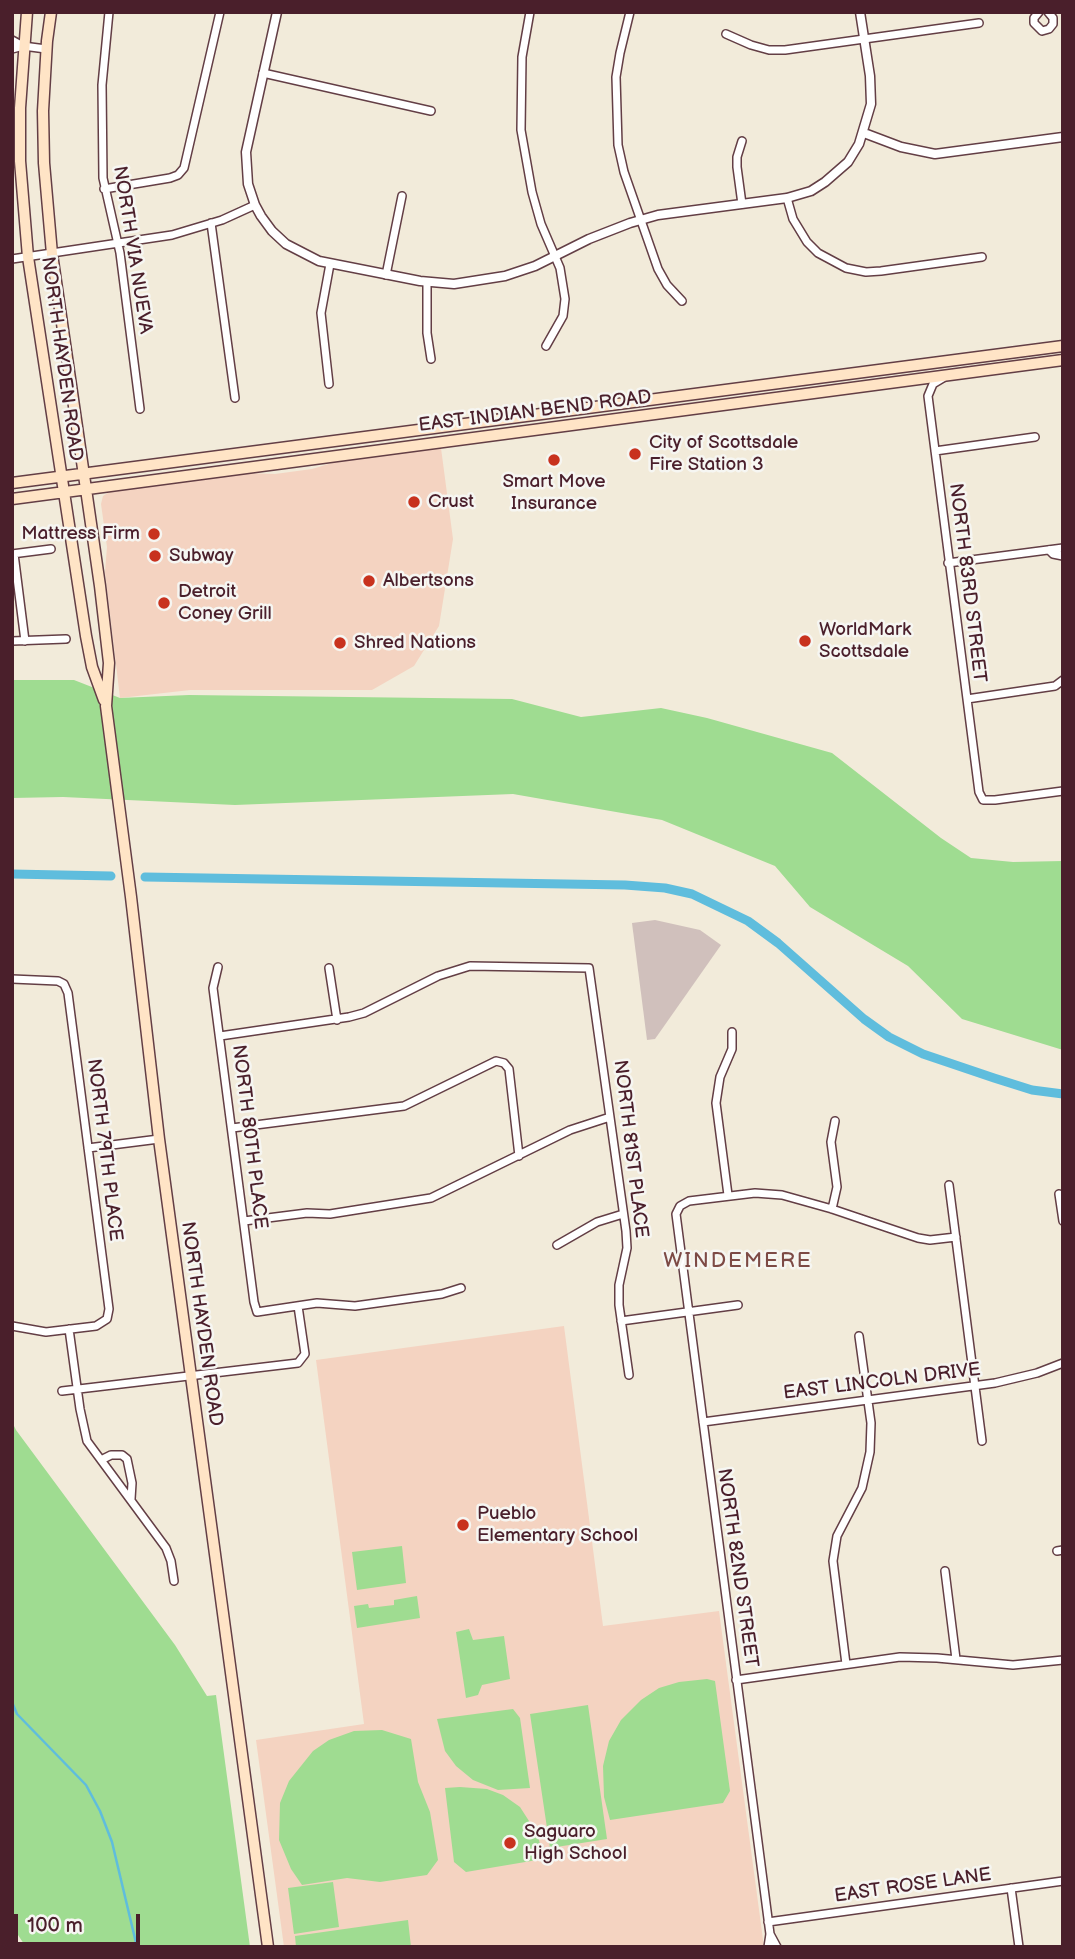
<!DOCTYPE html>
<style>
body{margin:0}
#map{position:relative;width:1075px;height:1959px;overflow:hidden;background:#f2ebda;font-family:"Balsamiq Sans",sans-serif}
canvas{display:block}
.frame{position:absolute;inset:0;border:14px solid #4a1f2b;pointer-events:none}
.scale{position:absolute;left:14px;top:1914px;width:126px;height:32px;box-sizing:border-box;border:4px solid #4a1f2b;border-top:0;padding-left:9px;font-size:21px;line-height:24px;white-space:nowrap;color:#4a1f2b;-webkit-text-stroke:5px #f6f6f2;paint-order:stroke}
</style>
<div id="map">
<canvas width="1075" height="1959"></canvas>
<div class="frame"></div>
<div class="scale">100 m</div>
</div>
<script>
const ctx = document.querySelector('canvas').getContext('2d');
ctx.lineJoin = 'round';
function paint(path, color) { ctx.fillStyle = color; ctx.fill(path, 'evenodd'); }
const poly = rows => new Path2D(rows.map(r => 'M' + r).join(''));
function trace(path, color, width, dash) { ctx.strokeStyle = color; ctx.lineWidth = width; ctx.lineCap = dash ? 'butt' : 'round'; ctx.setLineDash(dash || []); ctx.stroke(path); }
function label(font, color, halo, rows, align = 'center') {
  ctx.font = font + ' "Balsamiq Sans",sans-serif'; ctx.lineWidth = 5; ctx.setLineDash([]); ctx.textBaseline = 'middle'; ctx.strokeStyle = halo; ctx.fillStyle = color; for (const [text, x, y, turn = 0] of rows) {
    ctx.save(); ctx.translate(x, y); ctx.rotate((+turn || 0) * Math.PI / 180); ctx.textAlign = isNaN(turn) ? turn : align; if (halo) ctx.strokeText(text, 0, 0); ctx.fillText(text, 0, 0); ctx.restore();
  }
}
paint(poly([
 [441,448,453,539,439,626,414,666,372,690,190,690,120,698,105,572,107,547,101,504,103,496,111,491,244,473,275,474,312,469,342,460],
 [564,1326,603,1626,719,1611,764,1947,284,1947,256,1740,364,1724,316,1360]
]), '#f4d3c1');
paint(poly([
 [655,920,700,930,721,945,655,1039,647,1040,632,923]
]), '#d0c0bc');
paint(poly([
 [12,680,74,680,120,698,189,695,512,699,581,717,661,708,707,718,832,753,941,838,971,858,1013,862,1063,861,1063,1050,962,1019,908,966,810,907,775,866,662,820,513,794,235,805,63,797,12,798],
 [12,1422,16,1430,175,1645,207,1696,216,1695,250,1947,26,1947,12,1926],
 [402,1546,406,1583,357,1590,352,1552],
 [417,1596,420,1618,357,1628,354,1606,368,1604,369,1608,394,1605,394,1600],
 [469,1629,473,1640,504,1636,510,1679,482,1685,478,1695,466,1698,456,1632],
 [707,1679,715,1681,730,1791,723,1803,610,1820,604,1797,603,1766,609,1741,621,1720,641,1700,659,1688,679,1682],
 [588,1705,607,1839,550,1848,530,1714],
 [513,1709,520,1718,530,1788,498,1790,473,1780,456,1766,445,1751,437,1719],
 [382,1730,411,1739,418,1782,430,1812,438,1860,427,1875,380,1882,347,1878,302,1885,291,1869,279,1840,280,1803,289,1781,313,1751,329,1740,354,1731],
 [460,1787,487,1789,503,1795,520,1807,538,1835,543,1859,466,1872,454,1862,445,1788],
 [333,1882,339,1927,294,1934,288,1888],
 [408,1920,411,1947,296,1947,295,1936]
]), '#9fdc91');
trace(poly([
 [12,1702,17,1714,86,1785,100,1811,112,1842,137,1947]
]), '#5fbddd', 2.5);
trace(poly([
 [12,874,111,876],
 [145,877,625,885,665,888,692,894,748,921,778,943,864,1019,889,1037,923,1054,994,1078,1032,1090,1063,1094]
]), '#5fbddd', 9);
const minor = poly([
 [109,12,102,85,103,178,120,253,140,409],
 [530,12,522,57,521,130,532,192,541,224,560,268,565,299,563,316,546,346],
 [630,12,620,53,616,77,618,145,624,172,658,269,667,285,682,301],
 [1039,12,1034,18,1034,23,1042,31,1049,29,1053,24,1053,18,1048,12],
 [726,34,751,45,769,50,785,50,979,23],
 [12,40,23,46],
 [12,49,23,46,46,49],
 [263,73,431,111],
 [742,141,737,157,737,167,742,204],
 [104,189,170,178,178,175,184,168,220,12],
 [787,198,793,219,807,242,818,253,846,268,866,272,881,271,982,257],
 [211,223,235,398],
 [12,259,172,235,222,220,255,205],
 [386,275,402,196],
 [427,282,427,333,431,359],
 [943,378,933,384,928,396,979,792,983,800,995,800,1063,791],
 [329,384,321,313,330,264],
 [935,451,1035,437],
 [1049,550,1053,554,1063,556],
 [12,554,51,549],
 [14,554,25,641],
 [948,563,1063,548],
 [12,641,66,639],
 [967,699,1055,686,1063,680],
 [218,967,213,988,254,1302,257,1312,317,1303,355,1306,442,1294,461,1288],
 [329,968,337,1020],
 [12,979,58,981,64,984,68,993,109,1309,107,1319,96,1326,46,1332,12,1326],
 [220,1036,349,1017,364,1013,438,976,470,966,589,968,626,1231,627,1248,619,1285,619,1305,629,1375],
 [232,1128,404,1106,496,1061,504,1063,509,1069,519,1156],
 [88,1148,159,1139],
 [949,1185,982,1441],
 [1059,1194,1063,1221],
 [728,1195,716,1103,720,1077,732,1049,732,1032],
 [832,1209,837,1187,831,1142,835,1121],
 [244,1221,307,1213,330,1214,431,1198,570,1130,610,1117],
 [557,1245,597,1222,623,1214],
 [621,1321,738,1305],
 [69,1329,80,1409,87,1441,166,1548,171,1561,174,1581],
 [62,1391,298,1363,305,1354,298,1306],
 [703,1422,995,1383,1037,1373,1063,1363],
 [101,1460,111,1455,122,1455,127,1459,132,1483,131,1499],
 [1057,1551,1063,1550],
 [945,1571,956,1659],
 [846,1664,833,1561,837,1536,862,1488,870,1452,871,1423,859,1336],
 [736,1680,900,1657,937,1658,1013,1665,1063,1660],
 [1011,1888,1019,1947],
 [768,1922,1063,1881],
 [770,1934,777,1947],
 [768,1947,770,1934,676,1214,680,1206,689,1201,755,1193,782,1195,832,1209,918,1238,930,1240,956,1237]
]);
const tertiary = poly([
 [277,12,246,152,248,184,255,205,261,216,272,231,286,244,319,261,420,281,454,284,505,276,535,266,589,239,630,223,658,215,787,198,811,191,825,182,848,162,859,144,871,104,870,76,860,12],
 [864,133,901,147,935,154,1063,137]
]);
const secondary = poly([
 [27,12,20,108,20,161,28,257,86,636,92,667,104,700],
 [51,12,47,41,43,111,44,163,52,254,100,586,109,663,106,706,131,897,159,1139,268,1947],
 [12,483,1063,346],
 [12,499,1063,360]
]);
trace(minor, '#633e45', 10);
trace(tertiary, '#633e45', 11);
trace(secondary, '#633e45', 13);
trace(minor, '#fff', 7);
trace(tertiary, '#fff', 8);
trace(secondary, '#ffe4c6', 10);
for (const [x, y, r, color] of [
 [635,454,7,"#c8321e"],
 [554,460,7,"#c8321e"],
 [414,502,7,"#c8321e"],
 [154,534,7,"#c8321e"],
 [155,556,7,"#c8321e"],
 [369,581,7,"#c8321e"],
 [164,603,7,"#c8321e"],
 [805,641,7,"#c8321e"],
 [340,643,7,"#c8321e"],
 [463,1525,7,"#c8321e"],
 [510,1843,7,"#c8321e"]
]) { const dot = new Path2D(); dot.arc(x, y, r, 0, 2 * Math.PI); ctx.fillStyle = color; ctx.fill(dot); trace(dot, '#f6f6f2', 2.5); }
label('19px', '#4a1f2b', '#f6f6f2', [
 ["NORTH VIA NUEVA",132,250,81],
 ["NORTH HAYDEN ROAD",61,359,82],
 ["EAST INDIAN BEND ROAD",535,412,-7],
 ["NORTH 83RD STREET",967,583,83],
 ["NORTH 80TH PLACE",249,1137,83],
 ["NORTH 81ST PLACE",630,1149,83],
 ["NORTH 79TH PLACE",104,1150,83],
 ["NORTH HAYDEN ROAD",201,1324,82],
 ["EAST LINCOLN DRIVE",882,1382,-7],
 ["NORTH 82ND STREET",737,1568,82],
 ["EAST ROSE LANE",913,1886,-8]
]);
label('19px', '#4a1f2b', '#f6f6f2', [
 ["City of Scottsdale",649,443],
 ["Fire Station 3",649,465],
 ["Smart Move",554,482,"center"],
 ["Insurance",554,504,"center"],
 ["Crust",428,502],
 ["Mattress Firm",140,534,"right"],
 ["Subway",169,556],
 ["Albertsons",383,581],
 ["Detroit",178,592],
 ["Coney Grill",178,614],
 ["WorldMark",819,630],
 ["Scottsdale",819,652],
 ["Shred Nations",354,643],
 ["Pueblo",477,1514],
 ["Elementary School",477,1536],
 ["Saguaro",524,1832],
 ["High School",524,1854]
], 'left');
ctx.letterSpacing = '2px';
label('21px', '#7d4a45', '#f6f6f2', [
 ["WINDEMERE",738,1262]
]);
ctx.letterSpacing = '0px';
</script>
